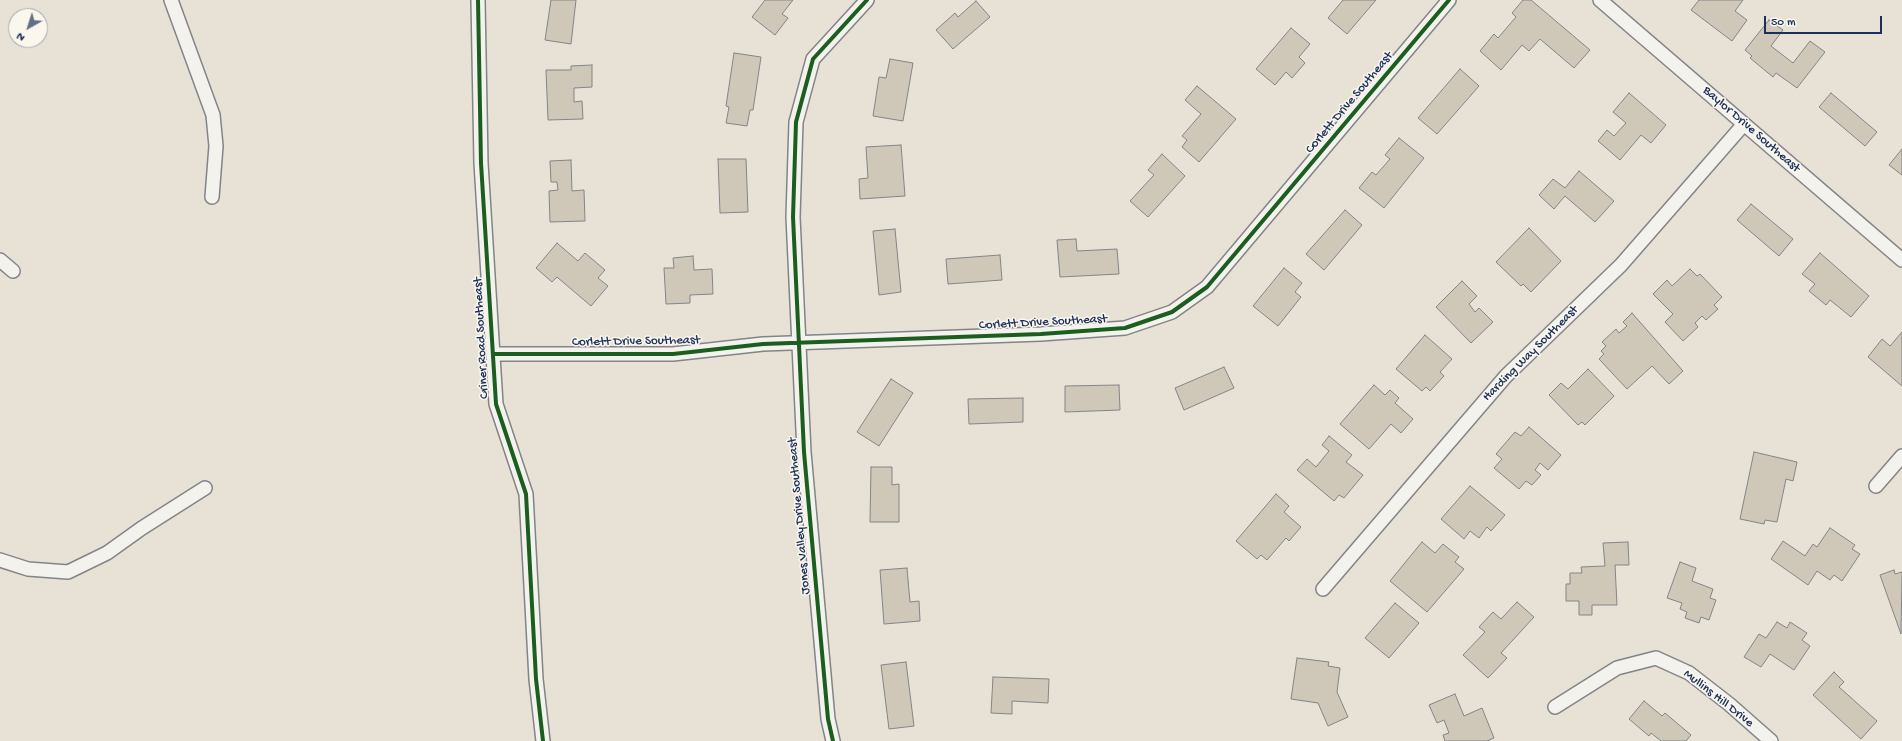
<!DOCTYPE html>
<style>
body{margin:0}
#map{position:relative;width:1902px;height:741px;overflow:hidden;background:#e8e2d6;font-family:"Gochi Hand",sans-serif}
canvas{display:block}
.north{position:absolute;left:8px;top:8px;width:40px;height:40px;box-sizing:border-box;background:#fbf7ec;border:1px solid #a1a7b3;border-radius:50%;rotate:219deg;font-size:11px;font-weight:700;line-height:16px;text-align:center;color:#1b2f5e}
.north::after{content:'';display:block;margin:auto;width:14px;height:18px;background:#636e88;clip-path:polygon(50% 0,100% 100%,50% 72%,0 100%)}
.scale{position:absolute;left:1764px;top:16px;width:118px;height:18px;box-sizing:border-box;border:2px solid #1b2f5e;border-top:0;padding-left:5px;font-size:12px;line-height:14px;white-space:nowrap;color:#1b2f5e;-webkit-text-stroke:3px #fbf7ec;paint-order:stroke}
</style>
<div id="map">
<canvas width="1902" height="741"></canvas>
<div class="north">N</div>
<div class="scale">50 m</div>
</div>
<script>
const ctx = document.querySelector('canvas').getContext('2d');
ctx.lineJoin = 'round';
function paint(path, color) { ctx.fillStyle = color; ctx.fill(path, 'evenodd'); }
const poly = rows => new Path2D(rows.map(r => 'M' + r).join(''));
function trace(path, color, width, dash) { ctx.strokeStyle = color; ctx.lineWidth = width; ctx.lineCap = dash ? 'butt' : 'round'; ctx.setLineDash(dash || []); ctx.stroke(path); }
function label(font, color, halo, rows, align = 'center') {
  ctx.font = font + ' "Gochi Hand",sans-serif'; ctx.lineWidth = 3; ctx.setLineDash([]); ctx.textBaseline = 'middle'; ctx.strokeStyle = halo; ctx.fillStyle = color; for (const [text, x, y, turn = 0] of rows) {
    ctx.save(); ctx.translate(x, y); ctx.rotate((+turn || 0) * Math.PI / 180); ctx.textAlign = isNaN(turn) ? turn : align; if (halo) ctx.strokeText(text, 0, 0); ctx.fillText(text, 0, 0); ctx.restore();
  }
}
const building = poly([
 [551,0,576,0,571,44,545,40,551,0],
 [765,0,793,0,782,14,788,18,775,35,752,17,765,0],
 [1343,0,1376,0,1347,34,1328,18,1343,0],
 [1523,0,1531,0,1590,50,1574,68,1540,39,1529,51,1522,45,1501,70,1480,51,1494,34,1498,38,1516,17,1512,13,1523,0],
 [1699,0,1743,0,1735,11,1747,20,1732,41,1691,10,1699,0],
 [976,1,990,17,953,49,936,30,955,13,958,17,976,1],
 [1769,20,1783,30,1771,46,1793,63,1810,41,1825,52,1797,88,1776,73,1773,77,1750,58,1752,56,1745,50,1769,20],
 [1291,28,1310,44,1299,57,1305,63,1292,78,1286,72,1275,85,1256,69,1291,28],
 [734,53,761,57,753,110,750,110,747,126,726,123,729,107,726,106,734,53],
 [890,59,913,63,903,121,873,116,879,77,886,78,890,59],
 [592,65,592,87,574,88,574,102,582,101,583,119,548,120,546,70,571,70,571,66,592,65],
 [1460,69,1479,86,1437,134,1418,118,1460,69],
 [1197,86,1236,119,1199,162,1182,147,1187,140,1182,136,1201,114,1185,100,1197,86],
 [1629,93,1666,125,1651,143,1641,135,1620,160,1598,141,1607,130,1614,136,1626,123,1613,112,1629,93],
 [1831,93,1877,132,1865,146,1819,107,1831,93],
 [1399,138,1424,158,1384,208,1359,188,1372,172,1376,175,1390,159,1385,155,1399,138],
 [901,145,905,196,860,199,859,179,868,178,866,147,901,145],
 [1902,149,1902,175,1889,165,1902,149],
 [1162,154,1185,176,1148,217,1130,201,1154,175,1148,170,1162,154],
 [718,159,746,159,748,212,720,213,718,159],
 [571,160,572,191,584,190,585,221,550,222,549,191,558,190,557,182,551,182,550,161,571,160],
 [1579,171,1614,201,1595,222,1565,196,1554,209,1539,195,1553,179,1565,188,1579,171],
 [1751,204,1793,239,1779,256,1737,220,1751,204],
 [1345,210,1362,225,1324,270,1306,254,1345,210],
 [1529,228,1561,261,1531,292,1523,284,1521,286,1496,262,1529,228],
 [895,229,901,292,879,295,873,231,895,229],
 [1076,239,1077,251,1117,249,1119,274,1060,277,1057,240,1076,239],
 [557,243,578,261,585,253,605,270,598,278,608,286,591,306,557,277,552,282,536,268,557,243],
 [1820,253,1869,296,1851,317,1830,300,1826,305,1809,291,1815,284,1802,274,1820,253],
 [1000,255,1002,280,948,284,946,259,1000,255],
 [693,256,694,270,712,269,713,294,690,295,690,303,666,304,664,268,674,268,673,258,693,256],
 [1284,268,1302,283,1295,292,1301,297,1278,326,1253,306,1284,268],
 [1690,269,1697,276,1700,274,1722,297,1714,305,1718,309,1706,320,1702,316,1695,323,1698,327,1683,341,1665,322,1673,314,1653,294,1667,280,1672,286,1690,269],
 [1462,281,1477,296,1469,304,1475,312,1479,308,1493,322,1471,343,1436,307,1462,281],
 [1632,313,1683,371,1669,384,1652,366,1627,389,1599,359,1604,354,1601,351,1606,346,1602,342,1616,329,1619,333,1627,326,1623,322,1632,313],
 [1902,332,1902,386,1868,357,1882,339,1890,346,1902,332],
 [1425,335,1452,359,1440,372,1444,376,1430,391,1426,387,1422,391,1396,369,1425,335],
 [1224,367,1234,388,1184,410,1175,388,1224,367],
 [1588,369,1614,396,1585,425,1582,422,1578,425,1549,395,1561,383,1568,389,1588,369],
 [891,379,913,393,879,446,857,432,891,379],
 [1119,385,1120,410,1065,412,1065,386,1119,385],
 [1374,385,1385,395,1390,390,1399,398,1395,403,1413,419,1401,433,1391,424,1369,449,1340,424,1374,385],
 [1023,398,1023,422,969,424,968,399,1023,398],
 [1529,427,1561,455,1548,470,1540,463,1535,470,1541,475,1532,485,1526,481,1519,489,1494,468,1502,459,1496,454,1515,432,1521,436,1529,427],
 [1329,436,1352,455,1346,462,1363,475,1344,498,1339,495,1334,501,1297,470,1307,459,1316,467,1329,451,1322,445,1329,436],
 [1754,452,1797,462,1793,481,1786,479,1777,522,1765,520,1764,524,1740,519,1754,452],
 [871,467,892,467,892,485,899,484,899,522,870,522,871,467],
 [1470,486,1505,515,1491,531,1487,527,1479,538,1470,531,1464,539,1441,519,1470,486],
 [1276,494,1289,506,1284,512,1301,527,1289,541,1286,538,1267,560,1261,555,1257,559,1236,541,1276,494],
 [1830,528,1855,545,1852,549,1860,554,1842,581,1834,575,1830,580,1817,571,1808,585,1771,559,1783,541,1805,556,1813,544,1817,547,1830,528],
 [1422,542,1435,553,1443,544,1459,557,1455,562,1464,569,1427,612,1390,581,1422,542],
 [1628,542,1629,565,1615,565,1617,605,1592,605,1592,615,1579,615,1579,601,1566,601,1566,584,1570,584,1570,573,1582,573,1581,567,1605,566,1603,543,1628,542],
 [1680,562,1696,568,1692,581,1713,589,1710,598,1716,600,1709,620,1701,617,1699,623,1685,618,1687,612,1680,609,1682,603,1667,598,1680,562],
 [907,568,910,602,919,601,920,621,884,624,880,570,907,568],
 [1894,570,1895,574,1902,572,1901,634,1880,575,1894,570],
 [1517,602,1534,617,1501,653,1507,658,1488,678,1463,655,1485,632,1479,627,1493,612,1501,619,1517,602],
 [1395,603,1419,623,1389,658,1365,638,1395,603],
 [1777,622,1787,628,1790,622,1807,633,1802,640,1810,646,1794,670,1770,654,1761,667,1744,657,1759,634,1766,638,1777,622],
 [1297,658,1329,662,1328,666,1340,668,1337,692,1348,717,1328,726,1318,703,1291,699,1297,658],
 [906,662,914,726,889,729,881,665,906,662],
 [1834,672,1844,682,1839,687,1877,721,1861,739,1813,695,1834,672],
 [993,677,1049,679,1048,703,1012,701,1012,714,991,713,993,677],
 [1455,694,1464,716,1482,708,1494,738,1487,741,1445,741,1443,735,1449,733,1444,720,1437,723,1429,705,1455,694],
 [1644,701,1662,716,1665,713,1691,735,1686,741,1661,741,1651,733,1649,736,1629,719,1644,701]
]);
paint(building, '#cfc8b9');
trace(building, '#838488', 1);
const street = poly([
 [171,0,213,115,216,146,212,197],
 [478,0,481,163,496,404,526,494,536,679,543,741],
 [1600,0,1902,260],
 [0,260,13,271],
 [494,354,673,354,763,344,1041,334,1125,328,1172,312,1207,287,1449,0],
 [1876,486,1902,456],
 [0,560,28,569,68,572,107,553,142,528,205,488],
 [1323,589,1506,376,1621,265,1744,124],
 [1555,707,1617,668,1656,658,1689,673,1729,704,1771,741],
 [833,741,828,719,804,452,793,217,796,122,813,59,867,0]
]);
trace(street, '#838488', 16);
trace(street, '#f4f2ed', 13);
trace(poly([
 [478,0,481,163,496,404,526,494,536,679,543,741],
 [494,354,673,354,763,344,1041,334,1125,328,1172,312,1207,287,1449,0],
 [833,741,828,719,804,452,793,217,796,122,813,59,867,0]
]), '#1b5e20', 4);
label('13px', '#1b2f5e', '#fbf7ec', [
 ["Corlett Drive Southeast",1350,103,-50],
 ["Baylor Drive Southeast",1751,130,41],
 ["Corlett Drive Southeast",1043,323,-3],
 ["Criner Road Southeast",482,338,-93],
 ["Corlett Drive Southeast",636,342,-1],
 ["Harding Way Southeast",1531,354,-45],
 ["Jones Valley Drive Southeast",800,516,-95],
 ["Mullins Hill Drive",1718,699,38]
]);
</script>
